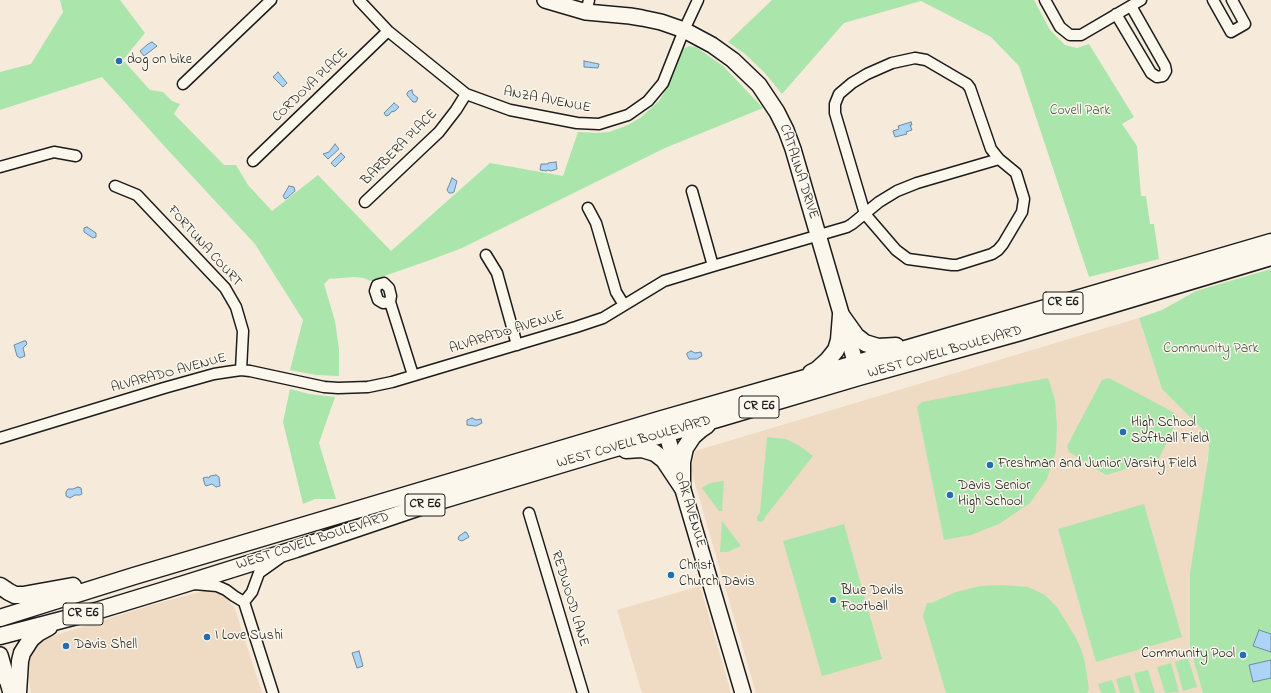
<!DOCTYPE html>
<style>
body{margin:0}
canvas{display:block;background:#f6eada}
</style>
<canvas width="1271" height="693"></canvas>
<script>
const ctx = document.querySelector('canvas').getContext('2d');
ctx.lineJoin = 'round';
function paint(path, color) { ctx.fillStyle = color; ctx.fill(path, 'evenodd'); }
const poly = rows => new Path2D(rows.map(r => 'M' + r).join(''));
function trace(path, color, width, dash) { ctx.strokeStyle = color; ctx.lineWidth = width; ctx.lineCap = dash ? 'butt' : 'round'; ctx.setLineDash(dash || []); ctx.stroke(path); }
function label(font, color, halo, rows, align = 'center') {
  ctx.font = font + ' "Indie Flower",sans-serif'; ctx.lineWidth = 3; ctx.setLineDash([]); ctx.textBaseline = 'middle'; ctx.strokeStyle = halo; ctx.fillStyle = color; for (const [text, x, y, turn = 0] of rows) {
    ctx.save(); ctx.translate(x, y); ctx.rotate((+turn || 0) * Math.PI / 180); ctx.textAlign = isNaN(turn) ? turn : align; if (halo) ctx.strokeText(text, 0, 0); ctx.fillText(text, 0, 0); ctx.restore();
  }
}
paint(poly([
 [1139,318,1162,389,1202,429,1209,443,1190,648,1203,693,756,693,691,470,695,451],
 [700,586,731,693,642,693,617,610],
 [208,590,223,594,235,609,262,693,31,693,27,666,28,657,40,640,155,604]
]), '#efdac4');
paint(poly([
 [60,0,120,0,145,33,123,60,150,90,163,92,172,101,180,104,174,114,224,165,236,165,248,185,272,211,318,175,391,251,490,163,563,176,578,132,597,133,609,132,628,125,640,118,659,101,671,81,683,49,689,46,696,47,723,66,763,108,665,148,462,248,433,259,370,281,364,278,354,277,329,279,324,284,335,321,339,349,339,376,316,375,290,370,303,320,255,244,166,148,102,77,0,110,0,72,31,64,63,12],
 [772,0,1034,0,1050,30,1065,45,1077,48,1089,44,1134,117,1122,124,1137,146,1141,196,1146,196,1150,224,1154,224,1159,259,1089,277,1019,66,991,37,921,1,844,23,782,94,764,72,745,54,728,42],
 [1271,269,1271,693,1203,693,1190,648,1190,573,1208,459,1209,443,1202,429,1162,389,1139,318,1162,310,1196,291],
 [1048,378,1055,400,1057,425,1056,451,1047,479,1030,503,999,524,971,535,944,540,917,407,922,402],
 [1109,378,1175,413,1178,418,1159,459,1106,475,1069,452,1067,446,1102,380],
 [290,389,309,394,335,397,319,443,336,499,315,499,303,504,283,422],
 [767,437,786,439,800,446,813,456,765,517,764,520,761,522,757,521,757,517,760,512],
 [724,481,722,511,719,511,702,488,708,484,716,482],
 [1144,504,1182,637,1096,662,1058,529],
 [722,521,741,546,727,552,720,552],
 [844,524,882,659,822,676,783,541],
 [1003,585,1028,587,1045,595,1057,607,1076,638,1081,649,1085,663,1089,689,1087,693,946,693,923,616,927,603,931,603,956,592,980,586],
 [1188,658,1197,687,1183,691,1175,662],
 [1171,663,1179,692,1165,693,1157,667],
 [1148,670,1155,693,1140,693,1134,673],
 [1130,675,1135,693,1120,693,1116,679],
 [1112,680,1116,693,1101,693,1098,684]
]), '#aae6ac');
const water = poly([
 [152,42,157,46,144,56,140,51,148,44,152,42],
 [584,61,599,64,598,68,584,67,584,61],
 [278,72,287,83,283,87,273,77,278,72],
 [412,90,413,94,418,98,416,102,413,102,407,95,407,93,409,91,412,90],
 [394,103,399,107,395,111,391,112,389,115,386,116,384,113,394,103],
 [911,122,912,125,910,125,912,130,906,132,907,134,895,137,893,131,899,129,898,126,911,122],
 [335,144,339,149,328,159,323,154,329,152,335,144],
 [341,153,345,157,335,167,331,163,341,153],
 [556,162,557,169,551,171,548,170,546,171,540,170,541,164,548,164,548,163,556,162],
 [452,178,457,181,454,192,452,193,449,193,447,190,452,178],
 [289,186,294,187,295,191,287,198,285,199,283,196,289,186],
 [87,227,96,233,96,237,93,238,84,232,84,228,87,227],
 [24,341,26,341,27,344,23,348,25,356,20,358,17,356,14,345,24,341],
 [691,351,695,353,701,352,702,356,697,359,689,359,687,355,687,353,691,351],
 [472,418,476,420,481,419,482,423,476,426,467,425,467,420,472,418],
 [216,475,219,477,220,486,216,487,212,484,206,486,205,485,203,478,207,477,209,478,210,476,216,475],
 [78,487,81,488,82,494,80,495,75,495,70,498,66,496,66,492,68,489,73,489,78,487],
 [465,532,467,533,469,537,462,541,459,540,458,539,459,536,465,532],
 [1259,630,1271,634,1271,652,1253,646,1259,630],
 [359,651,363,666,357,668,352,653,359,651],
 [1271,660,1271,678,1253,682,1249,665,1271,660]
]);
paint(water, '#acd4f6');
trace(water, '#728a9f', 1);
const street = poly([
 [359,0,388,31,466,94,510,110,577,123,599,124,628,115,648,101,663,83,684,30,698,0],
 [1045,0,1060,27,1070,35,1081,35,1141,0],
 [1213,0,1231,32,1245,24,1232,0],
 [586,12,589,0],
 [1116,14,1151,73,1157,77,1163,76,1166,71,1165,66,1131,6],
 [915,58,926,60,967,84,970,88,991,149,999,159,1016,173,1024,199,1022,212,1003,244,998,250,992,254,957,265,952,265,908,259,896,250,865,214,835,113,835,104,839,94,852,83,867,74,892,63,915,58],
 [183,84,271,0],
 [253,161,388,31],
 [0,167,54,152,76,156],
 [115,186,137,195,225,288,236,307,243,331,241,370],
 [692,191,713,266],
 [365,202,439,132,456,110,466,94],
 [588,208,596,223,616,292,624,305],
 [486,255,497,273,517,345],
 [390,302,383,303,378,300,375,291,377,285,384,283,389,288,391,296,390,302,413,375],
 [0,438,164,388,214,374,227,372,241,370,250,371,324,387,338,388,368,387,392,382,576,327,603,318,664,281,713,266,847,227,852,224,879,202,897,191,917,183,999,159],
 [529,513,583,693],
 [194,584,217,586,226,590,234,596,244,602,273,693],
 [244,602,252,592,259,573,280,558]
]);
const secondary = poly([
 [545,0,586,12,630,16,642,18,661,22,684,30,712,45,733,60,759,85,777,112,786,130,793,149,859,375],
 [663,422,743,693],
 [0,655,11,693]
]);
const primary = poly([
 [841,315,856,336,865,343,878,347,896,346],
 [811,373,817,370,828,360,836,350,839,340,841,315],
 [626,450,642,449,655,453,664,460,682,487],
 [682,487,682,462,685,448,693,436,701,429,707,425],
 [0,586,9,592,15,595,23,595,73,586],
 [0,618,134,576,662,419,844,367,1271,242],
 [0,636,96,611,165,590,296,549,426,505,609,450,717,419,859,377,1017,333,1271,257],
 [0,672,7,679],
 [18,693,20,661,22,653,31,639,38,633,49,627]
]);
trace(street, '#1c1c1c', 13);
trace(secondary, '#1c1c1c', 18);
trace(primary, '#1c1c1c', 19);
trace(street, '#fbf7ec', 10);
trace(secondary, '#fbf7ec', 15);
trace(primary, '#fbf7ec', 16);
for (const [x, y, r, color] of [
 [119,61,4,"#1f6fb2"],
 [1123,432,4,"#1f6fb2"],
 [990,465,4,"#1f6fb2"],
 [950,495,4,"#1f6fb2"],
 [671,575,4,"#1f6fb2"],
 [833,600,4,"#1f6fb2"],
 [207,637,4,"#1f6fb2"],
 [66,646,4,"#1f6fb2"],
 [1243,655,4,"#1f6fb2"]
]) { const dot = new Path2D(); dot.arc(x, y, r, 0, 2 * Math.PI); ctx.fillStyle = color; ctx.fill(dot); trace(dot, '#fbf7ec', 1.5); }
for (const [x, y, w] of [
 [1063,303,40],
 [759,407,40],
 [425,505,40],
 [83,614,40]
]) { const box = new Path2D(); box.roundRect(x - w / 2, y - 11, w, 22, 3); ctx.fillStyle = '#fbf7ec'; ctx.fill(box); trace(box, '#1c1c1c', 1); }
label('bold 13px', '#1c1c1c', null, [
 ["CR E6",1063,303],
 ["CR E6",759,407],
 ["CR E6",425,505],
 ["CR E6",83,614]
]);
label('14px', '#1c1c1c', '#fbf7ec', [
 ["dog on bike",127,61],
 ["High School",1131,424],
 ["Softball Field",1131,440],
 ["Freshman and Junior Varsity Field",998,465],
 ["Davis Senior",958,487],
 ["High School",958,503],
 ["Christ",679,567],
 ["Church Davis",679,583],
 ["Blue Devils",841,592],
 ["Football",841,608],
 ["I Love Sushi",215,637],
 ["Davis Shell",74,646],
 ["Community Pool",1235,655,"right"]
], 'left');
label('14px', '#1c1c1c', '#fbf7ec', [
 ["CORDOVA PLACE",311,86,-44],
 ["ANZA AVENUE",547,101,11],
 ["BARBERA PLACE",400,148,-45],
 ["CATALINA DRIVE",798,172,72],
 ["FORTUNA COURT",204,247,48],
 ["ALVARADO AVENUE",507,333,-17],
 ["WEST COVELL BOULEVARD",945,353,-16],
 ["ALVARADO AVENUE",169,374,-15],
 ["WEST COVELL BOULEVARD",634,443,-16],
 ["OAK AVENUE",689,510,73],
 ["WEST COVELL BOULEVARD",313,542,-18],
 ["REDWOOD LANE",569,599,73]
]);
label('14px', '#475947', '#fbf7ec', [
 ["Covell Park",1080,112],
 ["Community Park",1211,350]
]);
</script>
